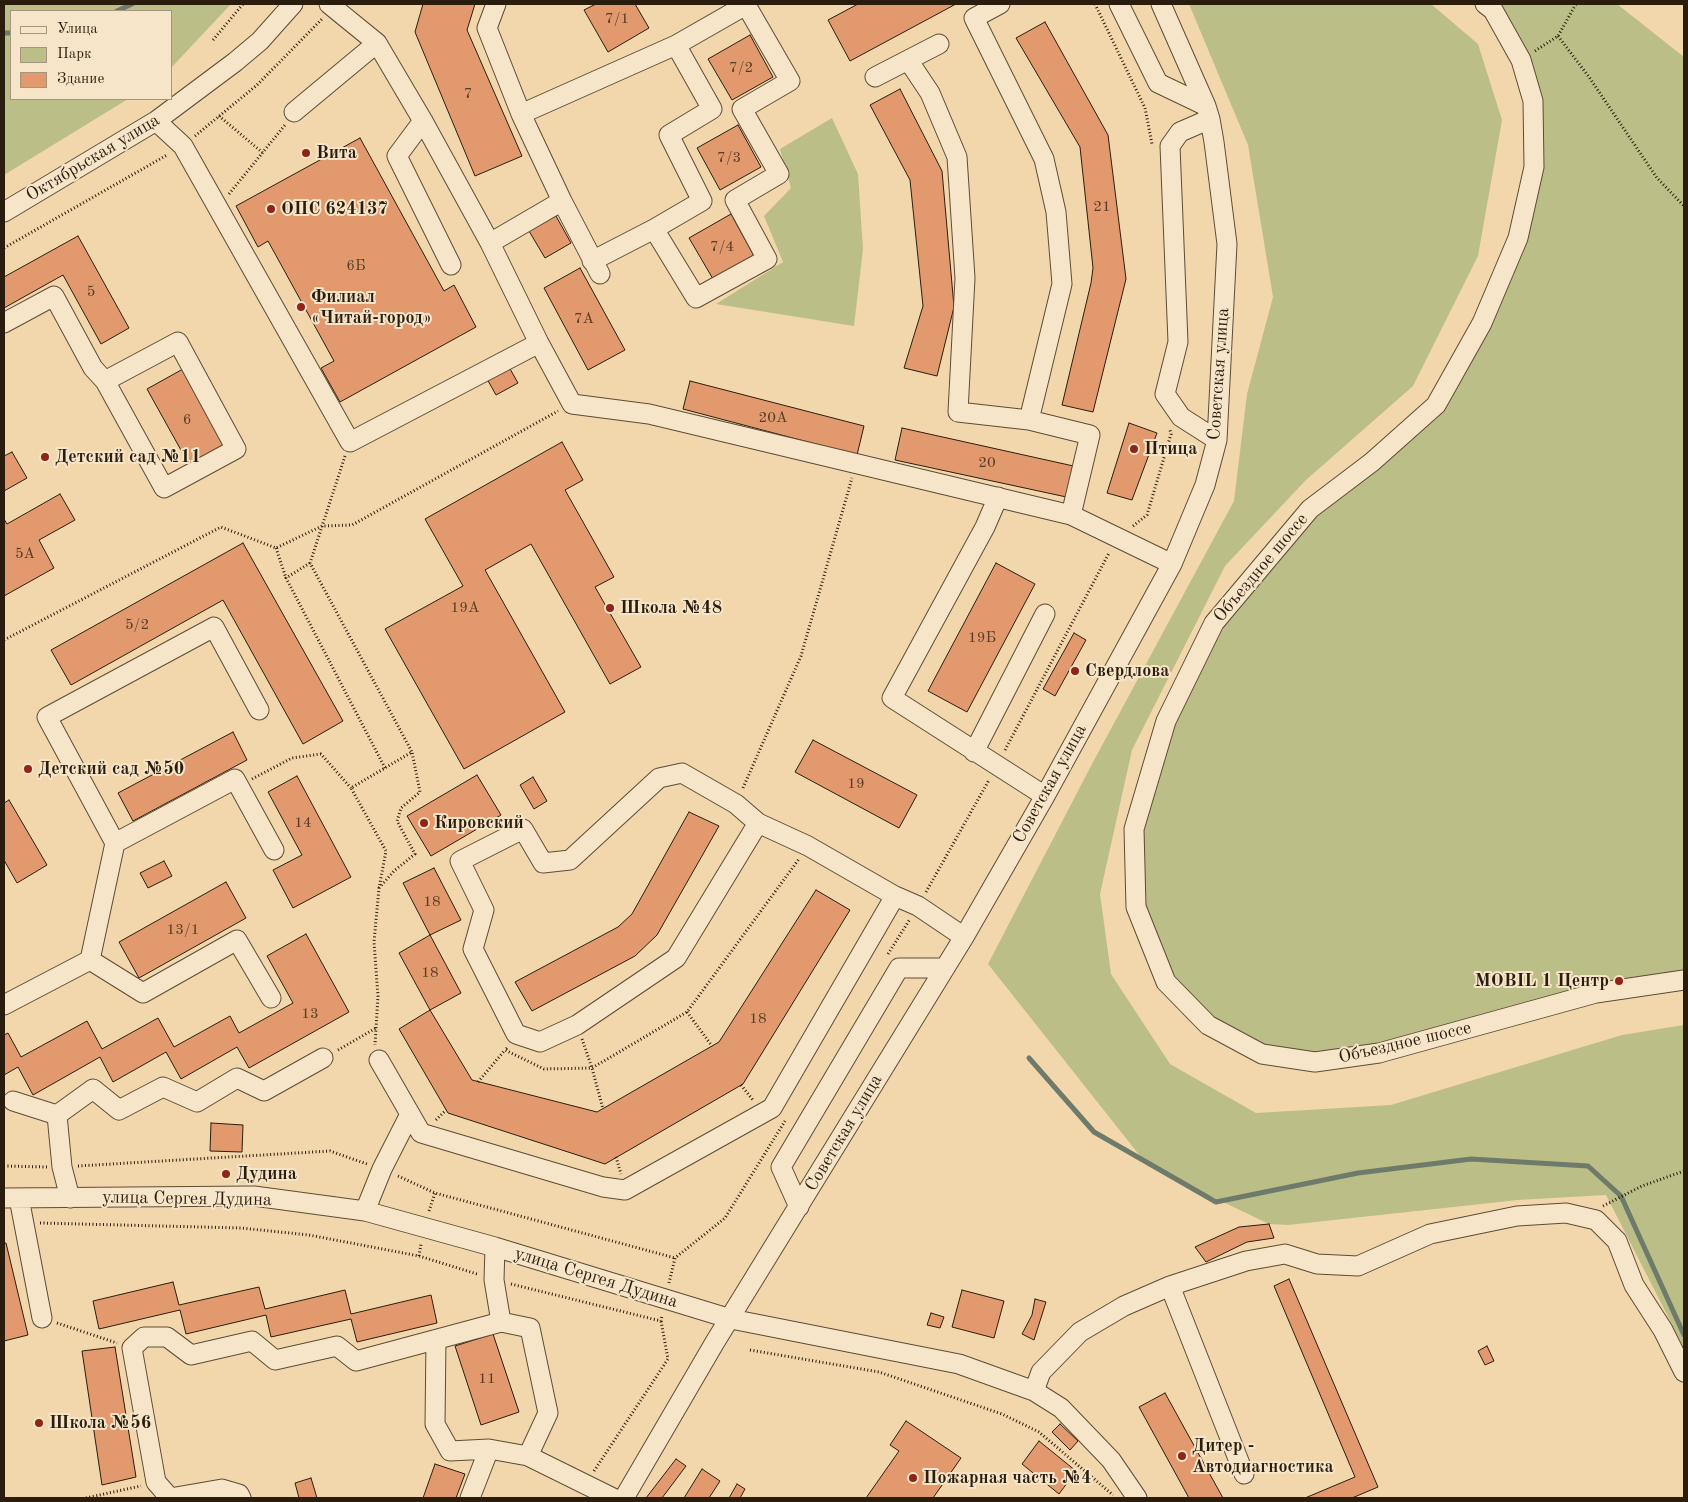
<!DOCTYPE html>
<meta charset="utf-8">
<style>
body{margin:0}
#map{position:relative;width:1688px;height:1502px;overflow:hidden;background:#f3d7ac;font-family:"Old Standard TT",serif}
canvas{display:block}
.frame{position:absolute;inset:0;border:5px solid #2a1d0d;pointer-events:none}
.legend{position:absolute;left:10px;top:10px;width:162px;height:90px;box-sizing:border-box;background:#f7e5c9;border:1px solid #a5957e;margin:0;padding:6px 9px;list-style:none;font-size:15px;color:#2a1d0d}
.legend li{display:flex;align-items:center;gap:10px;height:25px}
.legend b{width:25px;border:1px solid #a5957e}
</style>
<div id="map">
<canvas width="1688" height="1502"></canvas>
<div class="frame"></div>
<ul class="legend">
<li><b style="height:6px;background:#f7e5c9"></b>Улица</li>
<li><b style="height:14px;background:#bcbe88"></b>Парк</li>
<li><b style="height:14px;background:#e1996d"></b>Здание</li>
</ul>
</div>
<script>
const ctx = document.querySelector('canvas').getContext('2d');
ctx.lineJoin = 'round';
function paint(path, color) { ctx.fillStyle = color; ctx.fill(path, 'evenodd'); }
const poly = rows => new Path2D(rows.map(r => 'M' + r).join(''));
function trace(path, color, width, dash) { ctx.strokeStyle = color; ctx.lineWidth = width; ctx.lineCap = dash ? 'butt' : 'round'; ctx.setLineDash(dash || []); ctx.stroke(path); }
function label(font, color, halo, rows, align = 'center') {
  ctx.font = font + ' "Old Standard TT",serif'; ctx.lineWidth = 4; ctx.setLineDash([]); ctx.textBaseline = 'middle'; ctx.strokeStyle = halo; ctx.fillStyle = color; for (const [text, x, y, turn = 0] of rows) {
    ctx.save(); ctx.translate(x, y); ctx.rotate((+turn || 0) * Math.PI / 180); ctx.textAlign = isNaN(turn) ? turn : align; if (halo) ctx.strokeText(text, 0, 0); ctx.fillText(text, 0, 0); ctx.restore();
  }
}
paint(poly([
 [4,4,231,4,171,68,171,11,11,11,11,99,128,99,4,175],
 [1189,4,1431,4,1478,44,1502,120,1478,256,1413,386,1306,480,1225,566,1132,750,1100,894,1111,974,1170,1064,1256,1113,1391,1105,1622,1035,1684,1025,1684,1348,1606,1195,1518,1200,1288,1225,1269,1224,1148,1166,988,964,1092,764,1234,501,1247,394,1273,297,1248,145],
 [1491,4,1617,4,1684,57,1684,973,1599,983,1496,1016,1314,1057,1265,1047,1214,1021,1172,982,1144,911,1139,830,1172,727,1214,633,1311,516,1442,408,1521,242,1537,101],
 [832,118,858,174,863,249,854,326,716,304,783,262,764,216,791,188,780,149]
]), '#bcbe88');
trace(poly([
 [117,11,132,4],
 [4,33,11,33],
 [1029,1058,1094,1132,1216,1202,1358,1173,1471,1159,1588,1166,1621,1196,1684,1335]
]), '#6e7b6a', 5);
const building = poly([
 [423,4,475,4,467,30,522,156,475,176,415,32,423,4],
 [596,4,635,4,649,28,608,52,584,10,596,4],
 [858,4,956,4,850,61,828,20,858,4],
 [1045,22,1108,135,1126,279,1093,412,1062,405,1091,283,1093,268,1080,147,1016,38,1045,22],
 [750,35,773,77,732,100,708,59,750,35],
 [900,89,942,171,954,307,937,376,904,368,923,306,910,180,870,105,900,89],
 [738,125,761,167,720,190,697,148,738,125],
 [360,138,444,291,454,285,476,327,340,402,321,368,334,361,268,241,258,247,236,206,360,138],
 [731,214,754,256,713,279,689,238,731,214],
 [556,216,571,243,545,258,529,231,556,216],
 [78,236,129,328,101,344,63,275,4,308,4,277,78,236],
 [580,268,625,350,588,370,544,288,580,268],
 [509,367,518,383,496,395,487,379,509,367],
 [183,369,228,450,192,470,147,389,183,369],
 [690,381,864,426,857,455,683,409,690,381],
 [1129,423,1157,433,1132,500,1107,493,1129,423],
 [902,428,1078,467,1071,498,895,460,902,428],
 [562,442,583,480,565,490,614,577,595,587,641,667,610,684,531,544,485,570,565,712,464,769,385,629,463,586,425,519,562,442],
 [12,452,27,478,4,491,4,456,12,452],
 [60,494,75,520,39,540,54,568,4,596,4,519,7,524,60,494],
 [243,543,343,721,303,744,223,600,71,685,51,650,243,543],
 [996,563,1035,584,967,712,928,691,996,563],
 [1074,633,1086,640,1055,696,1043,689,1074,633],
 [233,732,247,760,133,821,118,793,233,732],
 [813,740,917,795,899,828,795,772,813,740],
 [477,775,501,815,431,856,407,816,477,775],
 [297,776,351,877,293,908,273,870,302,855,268,792,297,776],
 [533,777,547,801,534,809,520,785,533,777],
 [9,800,47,865,17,883,4,860,4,803,9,800],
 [689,812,719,826,657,935,635,956,532,1011,515,982,618,927,632,914,689,812],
 [164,861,172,876,148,888,140,873,164,861],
 [434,868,461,920,430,935,403,883,434,868],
 [226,882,246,918,139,978,119,942,226,882],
 [816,890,850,910,743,1084,605,1164,448,1113,399,1029,430,1010,472,1080,597,1112,719,1042,816,890],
 [306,934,349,1012,249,1068,237,1047,181,1079,166,1052,113,1082,100,1057,33,1095,18,1067,4,1075,4,1035,8,1033,21,1057,87,1021,102,1049,158,1018,174,1047,230,1016,239,1033,293,1003,267,956,306,934],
 [430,935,461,993,430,1010,399,953,430,935],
 [211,1123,243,1125,242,1152,210,1151,211,1123],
 [1269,1224,1274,1238,1247,1242,1206,1262,1195,1247,1239,1227,1269,1224],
 [4,1243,6,1243,28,1335,4,1341,4,1243],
 [1289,1279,1378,1487,1352,1498,1305,1498,1355,1477,1274,1286,1289,1279],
 [173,1282,179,1305,259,1287,265,1309,345,1290,351,1314,431,1295,437,1323,357,1342,351,1319,271,1337,266,1315,186,1334,180,1310,99,1329,93,1301,173,1282],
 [962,1290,1004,1301,994,1338,952,1327,962,1290],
 [1035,1299,1046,1302,1034,1340,1022,1334,1032,1315,1035,1299],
 [931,1313,944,1317,940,1328,927,1325,931,1313],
 [493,1334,519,1412,481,1425,455,1346,493,1334],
 [1487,1346,1494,1361,1485,1365,1478,1351,1487,1346],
 [115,1347,136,1477,102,1485,82,1351,115,1347],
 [1165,1393,1223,1498,1189,1498,1139,1407,1165,1393],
 [906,1421,961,1458,933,1498,866,1498,899,1451,890,1445,906,1421],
 [1060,1424,1078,1441,1070,1450,1052,1432,1060,1424],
 [1039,1441,1076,1471,1059,1494,1022,1464,1039,1441],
 [676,1459,686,1466,662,1498,646,1498,676,1459],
 [435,1464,465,1474,456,1498,423,1498,435,1464],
 [702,1469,720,1481,709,1498,684,1498,702,1469],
 [311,1478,317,1498,299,1498,295,1483,311,1478],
 [737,1484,745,1489,740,1498,729,1498,737,1484]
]);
paint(building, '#e1996d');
trace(building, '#2a1d0d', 1);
const minor = poly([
 [329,4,377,43,423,121,490,243,539,343,572,404,649,414,1071,515,1172,564],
 [496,4,487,28,521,114,562,201],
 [1000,4,974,18,1044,159,1056,212,1062,284,1029,420],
 [1119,4,1158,83,1206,106],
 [1485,4,1493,10,1521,60,1533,101,1534,167,1518,238,1482,323,1436,405,1372,462,1310,509,1214,623,1166,721,1134,829,1136,907,1166,982,1208,1025,1262,1054,1315,1062,1379,1053,1596,993,1684,980],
 [939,44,908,60,930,93,957,157,965,278,958,412,1029,420,1090,435,1071,515],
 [875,77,908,60],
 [294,112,377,43],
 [521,114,676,45],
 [1210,119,1180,132,1170,146,1178,342,1165,394,1181,417,1217,440],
 [156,121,183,146,350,442,539,343],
 [423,121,397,156,451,265],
 [4,212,156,121,235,62,260,41,293,4],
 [490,243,562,201,600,274],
 [592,261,654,229,702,201,669,135,712,109,676,45,746,5,790,81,742,109,779,174,735,200,767,259,696,298,654,229],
 [4,323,54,296,93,368,105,381,164,488,236,449,178,342,105,381],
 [998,497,985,527,892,698,1045,796],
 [974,752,1045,614],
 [758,823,676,958,577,1025,540,1042,516,1034,473,949,484,910,460,861,523,829,543,863,570,860,659,778,682,773,736,804,758,823,808,846,895,896,918,906,964,937],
 [115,843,47,717,214,627,259,710],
 [90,960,115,843,235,779,274,850],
 [4,1005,90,960,143,993,237,940,271,998],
 [379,1060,421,1133,603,1187,625,1190,772,1108,895,896],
 [13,1101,57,1115],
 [4,1198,254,1196,365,1211,495,1247,731,1319,959,1364,1034,1391,1061,1408,1111,1460,1137,1498],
 [19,1198,42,1318],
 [70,1198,62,1167,57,1115,93,1089,119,1110,163,1087,197,1102,237,1078,264,1091,323,1058],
 [799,1207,781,1167,899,968,945,968],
 [365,1211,382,1169,410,1114],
 [495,1247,494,1280,501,1322],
 [1170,1286,1244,1474],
 [436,1340,435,1424,450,1451,489,1449,528,1456,613,1498],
 [1034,1391,1041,1372,1080,1332,1124,1306,1170,1286,1246,1261,1285,1254,1317,1264,1358,1266,1430,1234,1517,1216,1566,1213,1596,1220,1617,1241,1634,1285,1663,1330,1684,1372],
 [241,1498,239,1494,222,1489,170,1498,156,1482,132,1348,144,1337,167,1337,191,1355,252,1341,275,1360,337,1346,356,1361,501,1322,530,1328,548,1413,528,1456],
 [470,1498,489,1449],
 [624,1498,715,1342,964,937,1045,796,1172,564,1205,485,1217,440,1227,244,1214,142,1210,119,1206,106,1161,4]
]);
trace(minor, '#5c4c35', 21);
trace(poly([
 [1095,4,1145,108,1152,144],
 [1558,36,1589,77,1657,178,1684,206],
 [213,40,243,4],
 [1535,51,1558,36,1576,4],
 [219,116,263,153],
 [195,136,257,85,322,19],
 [229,194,285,125],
 [4,248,167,155],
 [345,456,310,563,412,752,351,788,386,851,379,888,374,942,378,996,375,1045],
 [1133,526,1147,515,1171,434,1170,430],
 [276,548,286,578],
 [310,563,286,578,385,768],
 [4,640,221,527,276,548,322,526,352,525,558,411],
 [1005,750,1109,553],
 [252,779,292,758,321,754,351,788],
 [743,788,801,656,852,478],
 [379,888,394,871,415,854,397,821,401,808,420,792,412,752],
 [926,892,989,780],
 [888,954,910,919],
 [687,1012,712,1046],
 [582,1039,592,1068,603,1109],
 [507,1048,505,1050,544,1069,592,1068,687,1012,799,859],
 [338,1050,376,1028],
 [478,1082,505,1050],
 [741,1085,753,1100],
 [436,1120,446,1110],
 [616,1157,621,1174],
 [4,1166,47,1167],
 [78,1166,330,1151,367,1164],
 [398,1176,435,1193,675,1258],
 [1603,1206,1642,1186,1684,1171],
 [429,1211,435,1193],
 [40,1223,241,1228,309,1235,419,1256,477,1274],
 [419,1256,421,1244],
 [669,1283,675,1258,725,1218,785,1121],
 [511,1284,661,1321,662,1316],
 [57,1323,117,1343],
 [750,1350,879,1372,1002,1414,1039,1432,1113,1495],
 [594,1471,668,1359,661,1321],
 [86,1498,141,1486]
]), '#2a1d0d', 3, [1, 2.5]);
trace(minor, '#f7e5c9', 19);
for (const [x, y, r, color] of [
 [306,153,5,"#8f2418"],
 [271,209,5,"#8f2418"],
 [301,307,5,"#8f2418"],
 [1134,449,5,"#8f2418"],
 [45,457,5,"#8f2418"],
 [610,608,5,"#8f2418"],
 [1075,671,5,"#8f2418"],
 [28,769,5,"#8f2418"],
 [424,823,5,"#8f2418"],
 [1619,981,5,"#8f2418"],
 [226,1174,5,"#8f2418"],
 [39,1423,5,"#8f2418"],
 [1182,1456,5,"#8f2418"],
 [913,1478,5,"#8f2418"]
]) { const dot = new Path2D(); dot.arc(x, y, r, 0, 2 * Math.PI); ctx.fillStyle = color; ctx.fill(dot); trace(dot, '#f7e5c9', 2); }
label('15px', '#583c25', null, [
 ["7/1",617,19],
 ["7/2",741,68],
 ["7",468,94],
 ["7/3",729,158],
 ["21",1102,207],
 ["7/4",722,247],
 ["6Б",356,266],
 ["5",91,292],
 ["7А",584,319],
 ["20А",773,418],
 ["6",187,420],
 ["20",987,463],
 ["5А",25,554],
 ["19А",465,608],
 ["5/2",137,625],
 ["19Б",982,638],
 ["19",856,784],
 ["14",303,823],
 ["18",432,902],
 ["13/1",183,930],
 ["18",430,973],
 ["13",310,1014],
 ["18",758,1019],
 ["11",487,1379]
]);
label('bold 18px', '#2a1d0d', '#f7e5c9', [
 ["Вита",316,153],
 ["ОПС 624137",281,209],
 ["Филиал",311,297],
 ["«Читай-город»",311,318],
 ["Птица",1144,449],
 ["Детский сад №11",55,457],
 ["Школа №48",620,608],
 ["Свердлова",1085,671],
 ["Детский сад №50",38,769],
 ["Кировский",434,823],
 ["MOBIL 1 Центр",1609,981,"right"],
 ["Дудина",236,1174],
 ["Школа №56",49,1423],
 ["Дитер -",1192,1446],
 ["Автодиагностика",1192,1467],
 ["Пожарная часть №4",923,1478]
], 'left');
label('18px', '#2a1d0d', '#f7e5c9', [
 ["Октябрьская улица",93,158,-31],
 ["Советская улица",1219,374,-86],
 ["Объездное шоссе",1261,568,-50],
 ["Советская улица",1050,784,-61],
 ["Объездное шоссе",1405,1043,-13],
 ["Советская улица",844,1133,-59],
 ["улица Сергея Дудина",187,1199,1],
 ["улица Сергея Дудина",596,1278,17]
]);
</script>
